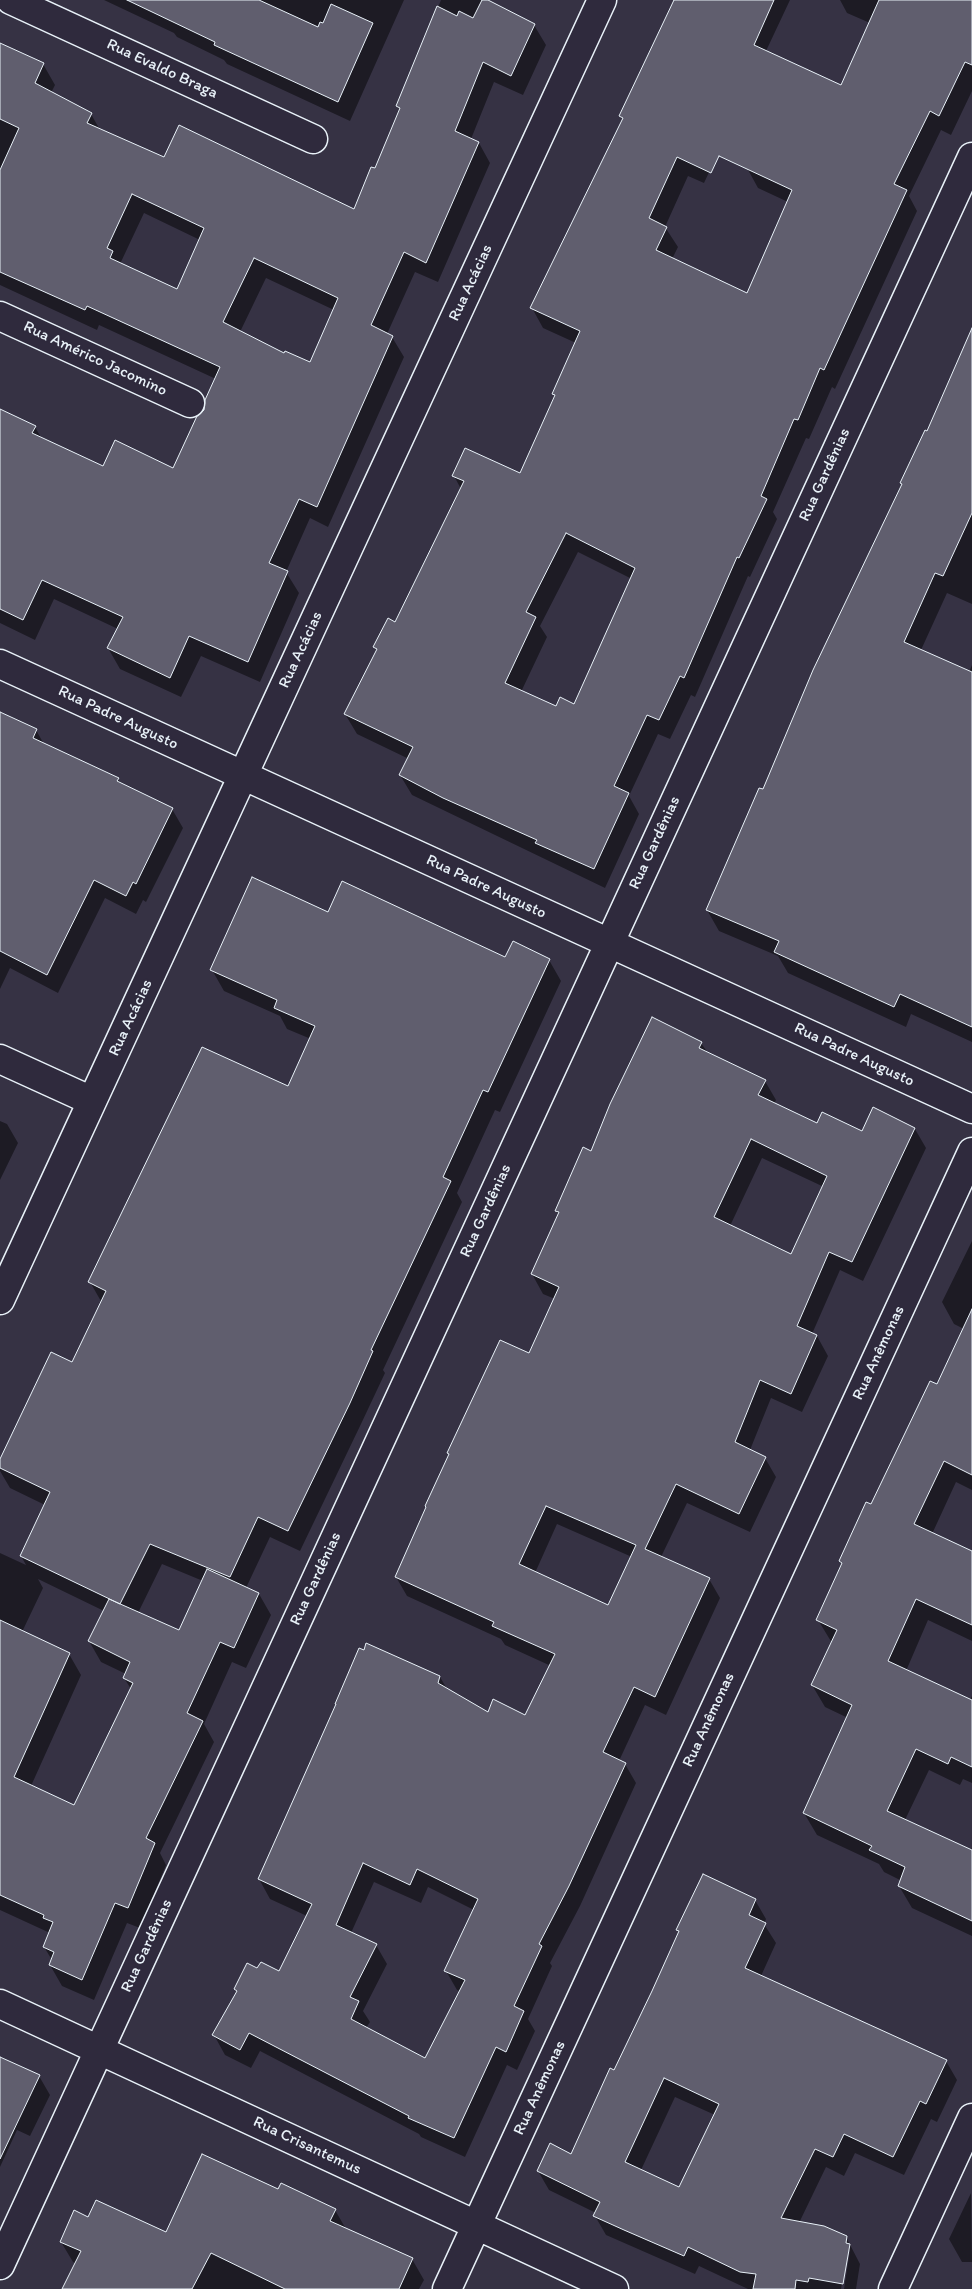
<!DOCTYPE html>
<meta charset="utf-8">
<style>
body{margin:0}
canvas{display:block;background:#363244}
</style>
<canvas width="972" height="2289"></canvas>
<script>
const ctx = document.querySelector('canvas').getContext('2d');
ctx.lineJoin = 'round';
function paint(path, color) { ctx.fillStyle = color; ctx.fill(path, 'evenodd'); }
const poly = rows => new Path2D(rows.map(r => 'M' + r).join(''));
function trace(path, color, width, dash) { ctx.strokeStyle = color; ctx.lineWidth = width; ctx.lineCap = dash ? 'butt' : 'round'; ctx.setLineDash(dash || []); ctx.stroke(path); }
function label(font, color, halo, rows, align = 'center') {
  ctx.font = font + ' Itim,sans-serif'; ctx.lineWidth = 4; ctx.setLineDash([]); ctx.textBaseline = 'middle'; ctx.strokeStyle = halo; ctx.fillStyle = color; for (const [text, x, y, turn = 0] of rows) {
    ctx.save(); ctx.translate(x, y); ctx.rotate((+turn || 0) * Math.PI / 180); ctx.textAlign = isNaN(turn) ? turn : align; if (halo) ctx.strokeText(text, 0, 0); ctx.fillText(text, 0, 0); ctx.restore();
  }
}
paint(poly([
 [104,0,404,0,350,121,227,64,224,60,177,37,174,33],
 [441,0,485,0,534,25,546,45,523,95,494,82,471,139,479,143,490,163,438,282,415,272,387,334,392,337,404,357,328,527,310,518,286,572,299,593,260,682,201,656,181,697,120,669,108,648,118,629,54,599,35,640,0,623,0,410,35,427,42,439,103,468,174,469,205,410,216,379,99,325,97,330,0,285,0,44,43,64,55,85,51,93,91,114,100,130,165,159,355,211,375,170,400,111,398,106],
 [144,213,200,240,178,290,120,264],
 [266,278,334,310,311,364,284,354,240,332],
 [674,0,790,0,704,183,688,176,665,227,678,247,672,259,747,295,788,202,758,188,747,168,842,87,870,23,847,13,840,0,972,0,972,91,951,135,941,130,909,196,917,211,835,389,832,387,809,439,806,438,773,512,777,519,750,577,748,576,695,697,691,695,670,739,658,734,629,796,639,814,605,888,412,795,400,775,409,759,357,734,345,714,377,651,375,647,395,623,461,489,454,476,521,475,576,343,543,328,532,308,623,120,620,116],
 [578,552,632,579,575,705,556,708,521,692,547,637,540,626],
 [972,328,972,604,947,593,921,650,969,672,972,665,972,1042,911,1014,906,1027,788,973,778,956,719,931,707,910,903,486,901,483,928,432],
 [0,714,36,730,45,746,118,779,121,785,172,809,183,828,146,902,143,900,136,914,105,898,58,993,10,968,0,989],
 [328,914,506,959,549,960,561,981,500,1112,495,1110,457,1193,462,1202,383,1370,385,1373,361,1424,300,1551,270,1537,246,1588,259,1594,271,1615,246,1668,232,1662,204,1724,214,1742,160,1853,166,1865,140,1928,127,1923,94,2000,62,1986,50,1965,52,1960,44,1947,50,1933,0,1910,0,1553,26,1565,21,1556,45,1505,10,1488,0,1471,0,1462,73,1363,102,1303,90,1282,288,1088,311,1039,287,1029,280,1016,224,991,212,970],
 [162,1564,203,1581,179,1632,138,1613],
 [38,1579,104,1611,89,1641,101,1662,126,1674,124,1678,131,1689,75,1807,31,1786,81,1675,69,1654,22,1632,43,1588],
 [701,1043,708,1053,765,1081,776,1100,774,1104,817,1125,863,1133,915,1129,926,1148,863,1281,840,1270,812,1334,817,1336,828,1356,802,1412,771,1398,750,1450,765,1458,776,1477,750,1532,687,1503,661,1557,709,1579,720,1598,666,1715,645,1705,619,1761,625,1764,636,1783,580,1906,550,1963,552,1966,528,2019,535,2031,517,2070,507,2065,465,2157,421,2137,419,2134,260,2051,251,2068,225,2055,214,2035,238,1993,235,1989,258,1970,280,1973,307,1916,270,1899,259,1879,440,1677,447,1689,488,1714,526,1716,551,1666,505,1645,501,1639,407,1596,396,1577,529,1355,555,1299,543,1294,532,1274,559,1215,556,1211,592,1152],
 [762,1158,824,1187,792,1255,730,1226],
 [557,1524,632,1557,609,1607,535,1573],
 [374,1882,421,1903,428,1887,474,1910,446,1971,457,1990,461,1992,426,2060,366,2028,370,2022,363,2011,387,1964,376,1945,351,1933],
 [0,1121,7,1124,18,1143,0,1180],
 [972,1241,972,1490,956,1482,932,1534,972,1552,972,1641,928,1620,906,1671,970,1700,972,1696,972,1783,963,1779,960,1785,929,1770,905,1820,970,1851,972,1848,972,1936,912,1908,899,1886,902,1881,884,1872,879,1864,817,1835,804,1813,848,1718,825,1707,812,1685,832,1643,818,1620,842,1565,840,1561,937,1386,964,1329,954,1324,942,1302],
 [755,1900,766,1919,764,1924,776,1943,761,1976,946,2061,957,2080,937,2122,931,2119,904,2175,855,2153,844,2176,826,2167,799,2223,846,2237,860,2264,856,2289,844,2289,850,2250,848,2250,841,2289,748,2289,699,2266,695,2274,606,2235,595,2216,596,2213,549,2190,538,2171,571,2156,615,2071,680,1933,678,1930],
 [675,2097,715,2115,679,2189,641,2170],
 [0,2058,39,2076,50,2095,30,2136,17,2130,0,2167],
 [279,2191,335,2210,346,2229,412,2259,424,2280,419,2289,63,2289,76,2264,73,2262,61,2242,89,2219,167,2234],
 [971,2193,972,2262,962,2262,949,2239]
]), '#0007');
const building = poly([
 [127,0,259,0,318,27,320,22,323,23,331,4,373,23,338,102,214,45,215,42,127,0],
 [482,0,488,0,535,24,511,76,483,62,455,131,479,142,426,263,404,252,371,325,393,336,317,507,299,499,269,563,288,571,248,662,189,636,170,678,107,648,123,617,42,580,23,620,0,609,0,409,36,426,32,433,103,466,115,440,173,468,197,416,204,410,205,400,220,367,87,306,85,310,0,272,0,170,19,128,0,119,0,43,44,63,35,83,92,113,87,123,164,157,179,125,354,209,371,167,375,168,400,108,396,106,437,6,457,16,459,11,473,18,482,0],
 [132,194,204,228,177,289,110,258,113,251,107,248,132,194],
 [254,258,338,298,310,362,285,351,284,353,223,322,254,258],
 [674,0,774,0,754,45,841,85,879,0,972,0,972,65,965,62,939,116,930,111,894,184,907,190,824,370,820,368,798,420,794,419,761,496,767,499,739,558,737,557,684,678,680,676,659,720,647,715,614,786,629,793,594,869,535,843,537,840,443,798,399,775,413,747,344,714,377,649,373,647,388,618,395,622,464,481,452,476,465,448,520,473,555,395,552,394,580,331,530,308,623,118,619,116,674,0],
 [719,156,792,190,747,293,656,250,667,227,649,218,677,157,711,173,719,156],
 [566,533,635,568,574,704,560,697,556,706,505,683,536,617,526,612,566,533],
 [972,328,972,513,943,576,935,573,904,642,972,672,972,1027,900,994,894,1007,774,952,779,941,706,910,759,788,763,789,813,670,902,484,900,483,925,430,927,431,972,328],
 [0,712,37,729,33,738,119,778,117,781,173,808,136,884,133,882,126,896,94,880,47,975,0,951,0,712],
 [252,877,328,912,342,881,505,957,513,941,550,959,488,1092,483,1090,443,1177,451,1181,371,1350,373,1351,350,1403,288,1531,258,1517,230,1577,150,1544,120,1604,20,1556,50,1492,0,1468,0,1459,51,1352,72,1362,106,1291,88,1282,202,1047,288,1086,315,1026,274,1008,277,1000,210,970,252,877],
 [652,1017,702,1042,699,1048,766,1080,758,1095,817,1123,822,1112,862,1131,873,1107,915,1128,852,1262,829,1252,797,1326,817,1335,791,1394,760,1380,735,1442,766,1457,739,1514,676,1484,645,1549,710,1578,655,1697,634,1687,603,1752,626,1763,569,1886,539,1944,542,1946,514,2006,524,2011,506,2052,496,2047,454,2138,408,2118,409,2116,249,2033,240,2050,212,2035,237,1991,234,1989,247,1963,257,1968,261,1962,279,1971,312,1904,258,1879,336,1704,335,1704,359,1648,364,1650,366,1643,440,1676,438,1683,488,1712,493,1699,525,1715,555,1654,492,1626,494,1622,395,1577,426,1507,425,1506,449,1454,447,1453,500,1340,529,1353,559,1287,531,1274,559,1212,555,1211,583,1147,591,1151,610,1104,652,1017],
 [751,1139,827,1176,791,1254,714,1217,751,1139],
 [546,1506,636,1545,608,1605,519,1564,546,1506],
 [363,1863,410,1885,417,1869,478,1899,444,1971,465,1980,425,2058,351,2019,359,2001,350,1997,377,1944,336,1925,363,1863],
 [972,1309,972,1475,944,1461,914,1524,972,1551,972,1625,916,1599,888,1661,972,1700,972,1767,951,1757,948,1764,916,1749,887,1811,972,1850,972,1921,898,1886,905,1867,869,1850,872,1846,803,1813,852,1705,811,1685,837,1630,816,1620,842,1563,839,1561,866,1502,871,1504,930,1381,937,1384,972,1309],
 [207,1569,259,1593,234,1648,220,1642,187,1713,203,1721,146,1838,155,1843,128,1908,115,1903,82,1980,49,1965,54,1952,43,1947,53,1922,43,1918,44,1915,0,1895,0,1620,70,1653,14,1777,74,1805,133,1683,123,1678,130,1662,88,1641,109,1599,179,1630,207,1569],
 [703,1874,756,1899,749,1915,766,1923,745,1968,947,2060,926,2104,920,2101,893,2157,844,2134,833,2157,815,2149,781,2218,824,2226,847,2236,846,2243,850,2244,843,2284,809,2278,808,2282,796,2280,795,2289,753,2289,756,2274,740,2272,688,2247,684,2256,624,2230,593,2216,600,2202,537,2171,550,2143,571,2154,610,2068,614,2070,652,1991,679,1931,676,1930,703,1874],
 [664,2078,719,2104,679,2187,625,2162,664,2078],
 [0,2057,40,2075,0,2159,0,2057],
 [202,2154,278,2189,281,2183,336,2209,330,2221,413,2258,399,2289,285,2289,211,2253,192,2289,62,2289,81,2251,60,2242,74,2210,88,2217,96,2200,166,2232,202,2154]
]);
paint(building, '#605e6e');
trace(building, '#e8f1f8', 1);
const street = poly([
 [11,0,313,139],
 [0,316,190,403],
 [0,664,972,1109],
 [0,1059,92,1101],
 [0,1300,602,0],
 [0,2004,614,2289],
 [0,2265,972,157],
 [447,2289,972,1152],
 [893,2289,972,2118]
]);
trace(street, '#e8f1f8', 31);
trace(street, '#2f2a3d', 28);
label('16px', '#e8f1f8', '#2f2a3d', [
 ["Rua Evaldo Braga",162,69,25],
 ["Rua Acácias",471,283,-65],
 ["Rua Américo Jacomino",95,359,25],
 ["Rua Gardênias",825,475,-65],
 ["Rua Acácias",301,650,-65],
 ["Rua Padre Augusto",118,718,25],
 ["Rua Gardênias",655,843,-65],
 ["Rua Padre Augusto",486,887,25],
 ["Rua Acácias",131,1018,-65],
 ["Rua Padre Augusto",854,1055,25],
 ["Rua Gardênias",486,1211,-65],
 ["Rua Anêmonas",879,1353,-65],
 ["Rua Gardênias",316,1579,-65],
 ["Rua Anêmonas",709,1720,-65],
 ["Rua Gardênias",147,1946,-65],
 ["Rua Anêmonas",540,2088,-65],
 ["Rua Crisantemus",307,2146,25]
]);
</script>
